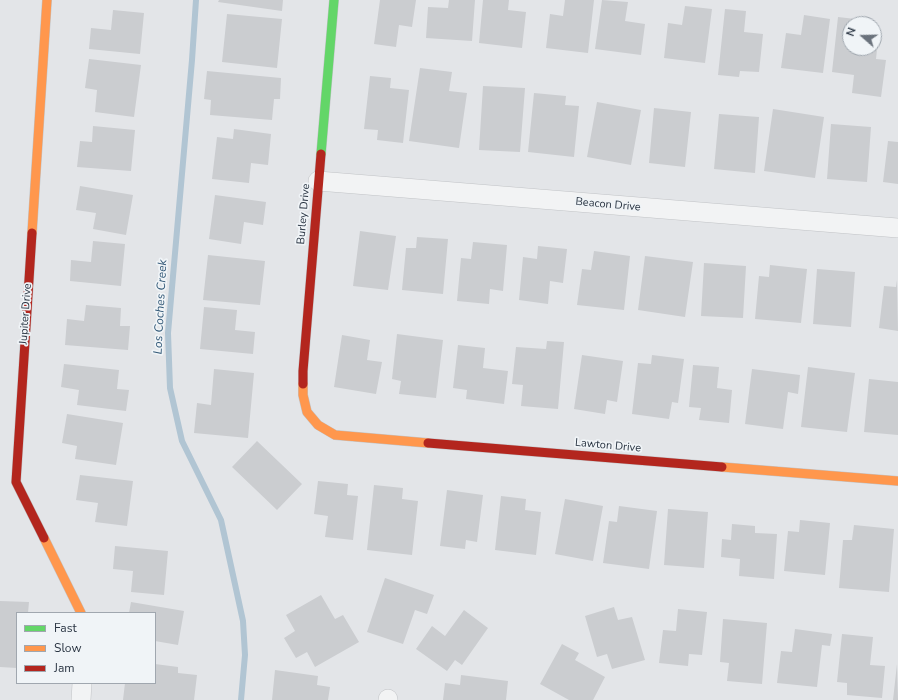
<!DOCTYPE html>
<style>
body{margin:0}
#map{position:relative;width:898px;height:700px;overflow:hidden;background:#e3e5e8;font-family:"Nunito Sans",sans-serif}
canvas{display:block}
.legend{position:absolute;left:16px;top:612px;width:140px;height:72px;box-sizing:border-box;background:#f0f4f7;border:1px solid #a0a7af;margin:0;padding:5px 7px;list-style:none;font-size:12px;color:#293442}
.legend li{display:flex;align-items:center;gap:8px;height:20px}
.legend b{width:20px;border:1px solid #a0a7af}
.north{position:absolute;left:842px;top:16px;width:40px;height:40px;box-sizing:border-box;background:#f0f4f7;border:1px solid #a0a7af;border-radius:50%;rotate:290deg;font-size:11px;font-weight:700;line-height:16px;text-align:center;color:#293442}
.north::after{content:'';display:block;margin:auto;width:14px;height:18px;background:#6a727c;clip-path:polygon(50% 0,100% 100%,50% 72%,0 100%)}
</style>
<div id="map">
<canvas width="898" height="700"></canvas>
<ul class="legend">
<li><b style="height:5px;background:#63d668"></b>Fast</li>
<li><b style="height:5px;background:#ff974d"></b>Slow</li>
<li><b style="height:5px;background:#b3261e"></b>Jam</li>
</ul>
<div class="north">N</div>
</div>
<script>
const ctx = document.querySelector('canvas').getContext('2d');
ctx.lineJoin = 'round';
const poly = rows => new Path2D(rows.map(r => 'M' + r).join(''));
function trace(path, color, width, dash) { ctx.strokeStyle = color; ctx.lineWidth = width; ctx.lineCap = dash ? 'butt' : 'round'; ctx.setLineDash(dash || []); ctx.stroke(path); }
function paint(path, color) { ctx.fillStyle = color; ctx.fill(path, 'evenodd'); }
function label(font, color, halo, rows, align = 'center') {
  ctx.font = font + ' "Nunito Sans",sans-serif'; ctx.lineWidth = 3.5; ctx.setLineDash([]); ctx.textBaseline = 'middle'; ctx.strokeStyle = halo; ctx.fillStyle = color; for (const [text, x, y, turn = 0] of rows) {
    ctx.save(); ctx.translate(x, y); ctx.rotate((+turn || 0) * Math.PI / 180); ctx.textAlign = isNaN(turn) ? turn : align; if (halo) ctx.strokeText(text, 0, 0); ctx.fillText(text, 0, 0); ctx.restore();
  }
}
trace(poly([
 [196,0,192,60,168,333,170,388,182,441,221,520,243,621,245,655,241,700]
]), '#b1c5d3', 6);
paint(poly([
 [219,0,283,0,282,11,218,2],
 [380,0,416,0,412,27,399,25,396,47,374,44],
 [449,0,475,0,472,41,426,38,428,7,448,8],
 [483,0,509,0,508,10,526,12,522,48,479,43],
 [565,0,594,0,588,53,546,48,550,14,563,16],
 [602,0,628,2,625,21,645,24,641,55,595,49],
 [685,6,712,9,705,63,664,58,668,23,682,25],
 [725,9,746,11,744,32,763,34,759,72,740,71,739,77,718,75],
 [113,10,144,13,140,54,89,49,91,28,111,30],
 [227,14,282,19,277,68,222,62],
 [804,15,830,19,823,73,781,68,786,33,801,35],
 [838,17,864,20,863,24,850,24,850,48,874,48,874,40,878,40,876,59,886,60,881,97,852,93,854,75,832,72],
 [89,59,141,65,134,117,95,112,97,90,85,88],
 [420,68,452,72,449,91,467,93,459,148,409,141],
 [207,71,281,78,280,99,274,99,272,120,210,115,211,100,204,99],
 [370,76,391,78,390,88,409,90,403,143,377,140,378,130,364,129],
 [483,86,525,88,520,152,479,150],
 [534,93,566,96,565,105,579,106,574,157,528,152],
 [597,102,641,110,631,165,587,157],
 [654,108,691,112,685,167,649,163],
 [773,109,824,117,815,178,764,171],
 [719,114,759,117,755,173,714,169],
 [831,124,871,127,867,182,827,179],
 [93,126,135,130,131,171,77,167,80,141,92,142],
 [234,129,271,134,268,165,251,163,249,183,212,179,217,137,233,139],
 [888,141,898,142,898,184,883,182],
 [80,186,133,195,126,235,93,229,96,213,76,210],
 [215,195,266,202,263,225,244,222,241,244,209,239],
 [360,231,396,236,388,290,353,286],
 [417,237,448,239,443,294,402,290,406,248,416,248],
 [93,241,125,244,121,286,70,281,71,260,91,262],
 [473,242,507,245,503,291,490,289,489,304,457,301,461,258,471,259],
 [538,246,567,249,563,283,550,281,548,304,519,300,523,257,537,259],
 [594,251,630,256,624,310,577,305,582,269,591,270],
 [208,255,265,261,260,305,203,300],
 [645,256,693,262,685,317,638,310],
 [704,263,746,266,743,318,701,316],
 [770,265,807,269,801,323,755,319,759,276,769,277],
 [817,269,855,272,851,327,813,324],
 [897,280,898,331,879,328,884,286,896,287],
 [86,305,121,308,120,326,130,326,128,350,65,345,67,319,84,321],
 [204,307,237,310,235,330,255,332,253,354,200,349],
 [397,334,443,340,436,398,399,394,401,381,392,379],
 [342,335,370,340,367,360,382,362,376,394,334,387],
 [547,341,564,342,558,409,521,406,523,385,512,384,516,347,546,349],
 [458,345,485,348,483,368,508,371,504,404,466,399,467,390,453,388],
 [582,355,623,361,617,402,607,400,605,414,574,409],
 [652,355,684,359,678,403,672,402,669,419,632,414,638,363,651,364],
 [64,364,119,370,117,389,129,390,126,411,77,405,79,390,61,387],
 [693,365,719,367,717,388,732,390,729,423,699,420,701,408,689,407],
 [808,367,855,373,847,432,801,427],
 [214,369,254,373,248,438,194,433,197,403,211,405],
 [752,369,800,375,798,394,788,392,783,429,745,424],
 [869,379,898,382,898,435,864,432],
 [67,414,123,423,116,465,75,459,77,446,62,443],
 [257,441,302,484,277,510,232,467],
 [80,475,133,481,127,526,95,522,98,503,76,500],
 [318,481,348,484,347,495,358,496,353,540,325,537,328,516,314,514],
 [374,485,403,488,402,499,418,501,412,555,367,550],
 [447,490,483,495,477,542,466,540,465,549,440,546],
 [501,496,526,499,525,510,541,512,536,555,495,550],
 [565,499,603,506,593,561,555,554],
 [619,506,657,511,649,569,603,563,609,521,617,522],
 [668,509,708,512,704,568,664,565],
 [800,520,830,523,825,575,784,571,788,531,799,532],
 [732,524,755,526,755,533,777,534,774,579,739,576,740,559,721,557,722,539,731,540],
 [854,525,894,529,889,592,839,588,843,540,852,540],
 [115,546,168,551,164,595,131,592,133,571,113,569],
 [385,578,434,595,427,614,415,610,403,644,367,632],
 [321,595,335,619,343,615,359,642,315,667,307,652,296,658,284,638,295,631,286,615],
 [0,601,29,602,28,613,17,613,17,668,0,667],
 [131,602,184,611,178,645,155,641,155,613,129,613],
 [614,607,618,620,632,617,645,660,612,669,607,654,597,657,585,616],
 [678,609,707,612,702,655,689,654,688,666,659,663,663,630,676,631],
 [464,610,488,628,462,665,455,660,447,671,416,649,432,626,445,636],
 [723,619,767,623,762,684,727,681,729,663,720,662],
 [795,629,832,634,830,646,822,645,817,687,777,683,781,651,792,652],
 [842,634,873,637,870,665,885,666,882,698,847,695,847,683,837,682],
 [562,644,579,653,575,660,605,677,593,700,569,700,540,684],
 [155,664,178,667,178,673,197,675,194,700,123,700,125,683,155,683],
 [897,664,898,700,893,700],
 [275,670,318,676,317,685,330,687,328,700,272,700],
 [461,675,508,681,506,700,443,700,445,683,460,685]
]), '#cbcdd0');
const street = poly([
 [318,181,898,228],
 [81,700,82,683],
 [388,700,388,699]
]);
const fast = poly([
 [321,154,334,0]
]);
const slow = poly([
 [32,233,47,0],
 [303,384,303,395,307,412,318,425,335,435,428,443],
 [722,467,898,481],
 [44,538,81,613]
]);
const jam = poly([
 [32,233,16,482,44,538],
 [303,384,303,371,321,154],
 [428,443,722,467]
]);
trace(street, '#c1c3c6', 20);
trace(fast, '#c1c3c6', 10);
trace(slow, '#c1c3c6', 10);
trace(jam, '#c1c3c6', 10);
trace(street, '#f2f3f4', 19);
trace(fast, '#63d668', 9);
trace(slow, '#ff974d', 9);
trace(jam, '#b3261e', 9);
label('11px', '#293442', '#f0f4f7', [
 ["Beacon Drive",608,205,5],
 ["Burley Drive",304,214,-85],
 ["Jupiter Drive",26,314,-86],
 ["Lawton Drive",608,446,5]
]);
label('italic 12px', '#325877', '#f0f4f7', [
 ["Los Coches Creek",161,307,-87]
]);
</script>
